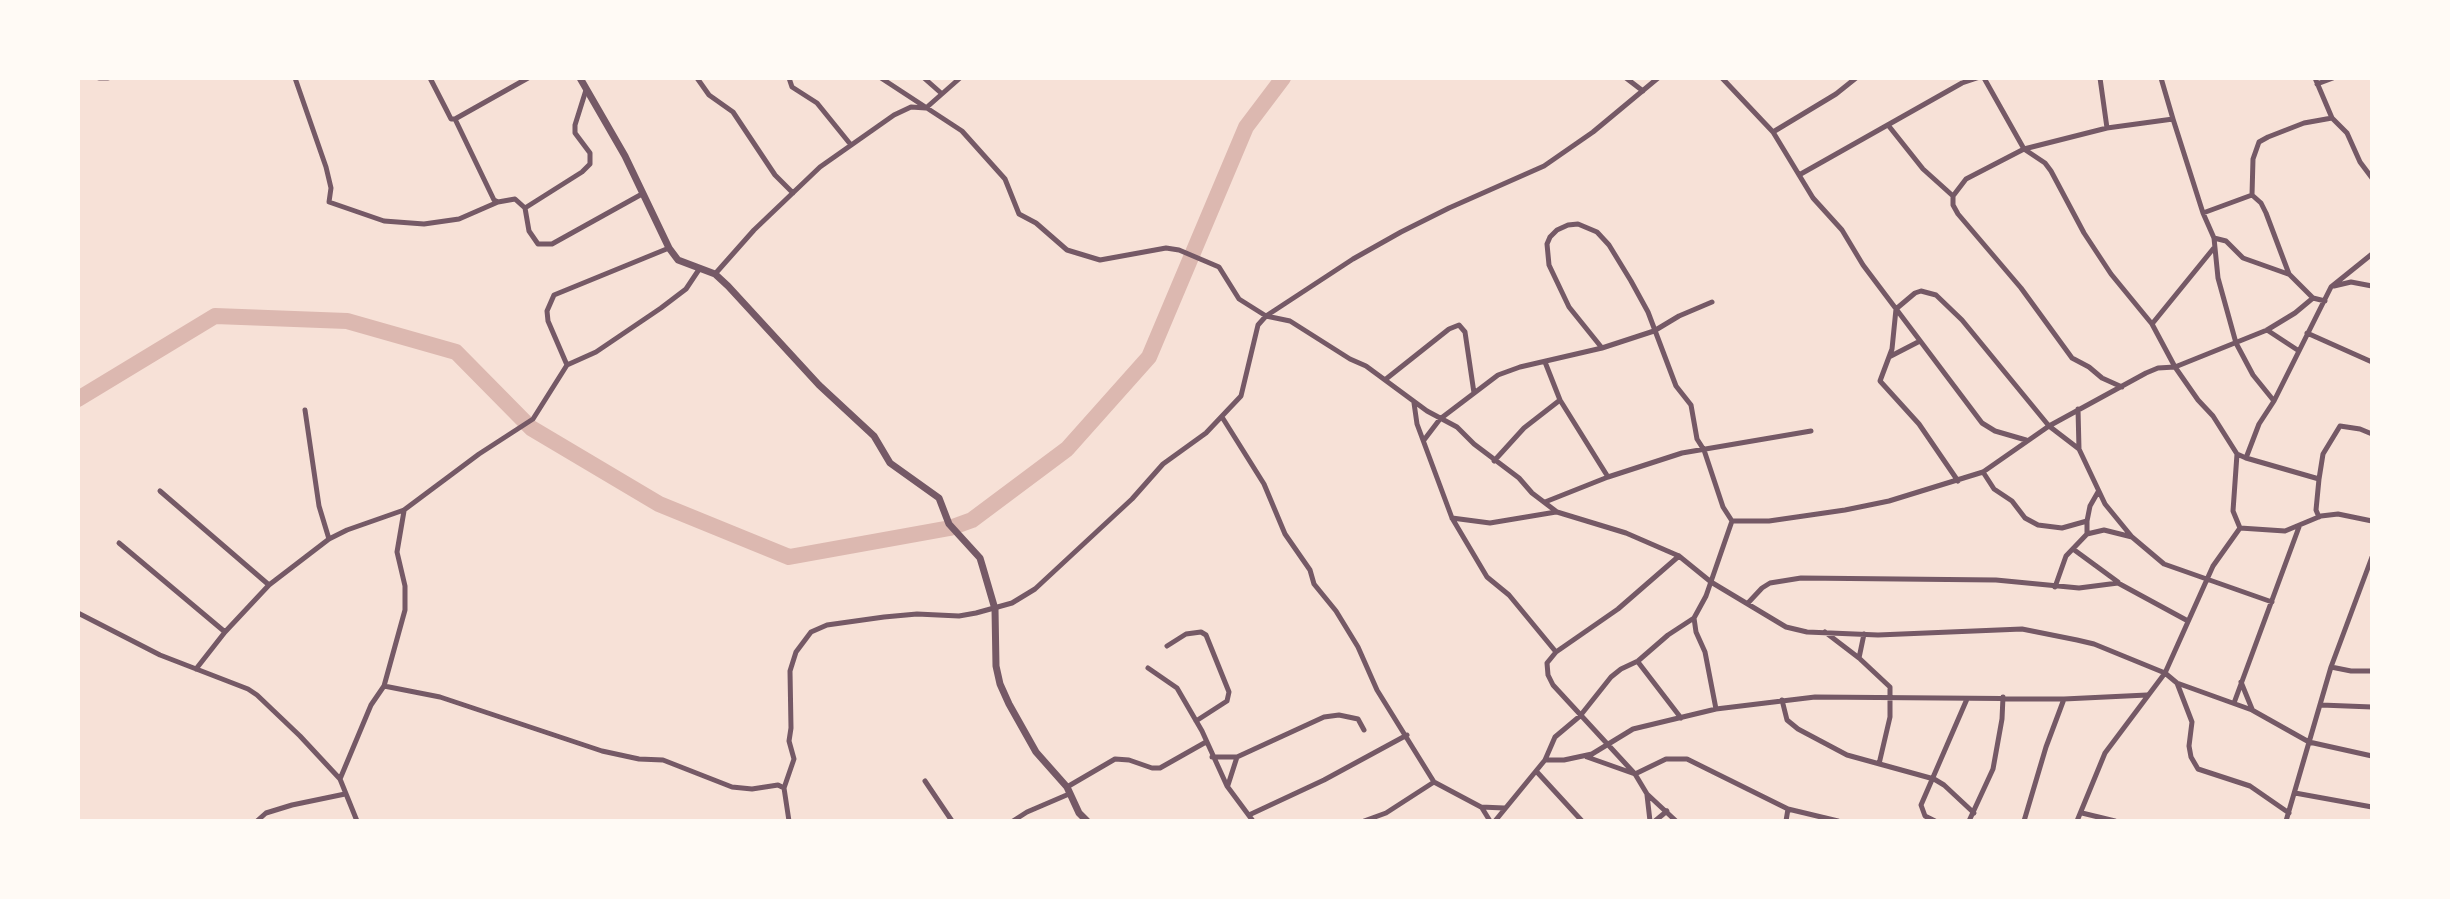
<!DOCTYPE html>
<style>
body{margin:0}
#map{position:relative;width:2450px;height:899px;overflow:hidden;background:#f7e1d7;font-family:"Open Sans",sans-serif}
canvas{display:block}
.frame{position:absolute;inset:0;border:80px solid #fffaf5;pointer-events:none}
</style>
<div id="map">
<canvas width="2450" height="899"></canvas>
<div class="frame"></div>
</div>
<script>
const ctx = document.querySelector('canvas').getContext('2d');
ctx.lineJoin = 'round';
const poly = rows => new Path2D(rows.map(r => 'M' + r).join(''));
function trace(path, color, width, dash) { ctx.strokeStyle = color; ctx.lineWidth = width; ctx.lineCap = dash ? 'butt' : 'round'; ctx.setLineDash(dash || []); ctx.stroke(path); }
trace(poly([
 [78,399,215,316,347,321,456,352,531,428,659,504,789,557,950,528,972,520,1067,449,1149,357,1246,127,1283,78]
]), '#dcb8b0', 16);
trace(poly([
 [99,78,108,78],
 [295,78,326,167,331,188,329,202,384,221,424,224,459,219,498,202],
 [430,78,447,111,451,119,455,119,528,78],
 [697,78,709,95,733,112,775,175,793,193],
 [789,78,792,87,817,103,851,145],
 [881,78,962,131,1005,179,1019,214,1036,223,1067,250,1100,260,1166,248,1179,250,1219,267,1239,299,1266,316,1290,321,1350,359,1366,366,1427,411,1457,427,1474,444,1519,478,1532,493,1557,512,1626,533,1679,556,1711,582,1786,627,1807,632,1878,635,2022,629,2077,640,2094,644,2165,673,2177,683,2252,710,2309,742,2372,756],
 [924,78,941,93],
 [1626,78,1643,91],
 [1722,78,1773,132,1813,198,1842,230,1863,265,1982,423,1995,431,2026,440],
 [1984,78,2024,149,2045,163,2051,171,2084,233,2111,274,2152,324,2175,367,2198,400,2213,416,2237,454],
 [2100,78,2107,128],
 [2161,78,2173,119],
 [2315,78,2332,118,2347,133,2360,162,2372,178],
 [2317,84,2333,78],
 [455,119,494,200,498,202,515,199,525,208,529,231,538,244,552,244,642,194],
 [1888,125,1923,169,1953,196],
 [1773,132,1836,94,1856,78],
 [1799,175,1962,83,1977,78],
 [525,208,582,172,590,164,590,153,575,133,575,125,586,90],
 [2203,213,2252,195],
 [2214,238,2226,241,2243,258,2288,274],
 [715,274,754,230,820,167,894,115,911,107,926,108,960,78],
 [2334,286,2351,282,2372,286],
 [2313,298,2289,274,2266,213,2261,203,2252,195,2253,159,2259,142,2268,137,2304,123,2332,118],
 [2152,324,2213,249],
 [2267,330,2299,351],
 [2307,333,2372,362],
 [1920,341,1889,357,1880,381,1919,424,1958,481],
 [1602,348,1569,307,1549,265,1547,244,1550,237,1557,230,1568,225,1578,224,1597,232,1609,245,1631,281,1648,312,1676,386,1691,405,1697,439,1704,450,1723,507,1732,521],
 [1889,357,1892,349,1896,309,1915,293,1921,291,1936,295,1962,320,2049,426,2079,449],
 [1545,362,1560,400,1608,477],
 [567,365,548,321,547,311,554,295,669,248],
 [1386,379,1449,329,1459,325,1465,332,1474,393],
 [2122,387,2102,378,2089,367,2072,358,2021,288,1958,214,1953,205,1953,196,1966,179,2024,149,2107,128,2173,119,2203,213,2214,238,2218,278,2236,343,2253,375,2274,401],
 [1414,403,1417,424,1452,518,1487,577,1509,595,1556,652,1547,663,1548,675,1553,685,1635,774,1647,794,1676,821],
 [2078,409,2079,449,2105,504,2132,537,2164,564,2272,602],
 [305,410,319,506,329,539],
 [1222,417,1264,484,1285,534,1310,570,1314,584,1336,611,1358,647,1377,690,1434,782,1481,807,1504,808],
 [1424,440,1440,419,1498,375,1520,367,1602,348,1654,331,1679,316,1712,302],
 [2246,458,2319,479,2316,510,2319,517],
 [1494,461,1524,428,1560,400],
 [1983,472,1994,489,2012,501,2025,518,2038,525,2062,528,2087,521,2090,506,2098,492],
 [2319,479,2323,454,2340,426,2360,429,2372,434],
 [160,491,269,585],
 [1545,502,1608,477,1682,453,1811,431],
 [1452,518,1490,523,1556,512],
 [1732,521,1769,521,1845,510,1889,501,1983,472,2049,426,2146,373,2158,368,2175,367,2267,330,2295,313,2313,298,2325,301],
 [2240,528,2233,511,2237,454,2246,458,2259,424,2274,401,2331,287,2372,254],
 [2240,528,2285,531,2321,516,2338,514,2372,521],
 [2087,534,2104,530,2132,537],
 [119,543,225,632],
 [2073,549,2118,582],
 [2055,587,2066,556,2087,534,2087,521],
 [1748,603,1762,588,1770,583,1801,578,1996,580,2079,588,2118,583,2188,621],
 [78,613,160,655,248,689,257,695,300,736,340,779,357,821],
 [1694,618,1706,596,1732,521],
 [1825,632,1859,658,1890,687,1890,717,1879,764],
 [1167,646,1186,634,1201,632,1206,635,1229,692,1227,701,1196,721],
 [1556,652,1618,609,1679,556],
 [1859,658,1864,634],
 [1638,662,1681,718],
 [2331,667,2351,671,2372,671],
 [1148,668,1177,688,1202,731,1227,786,1253,821],
 [196,669,225,632,269,585,329,539,347,530,404,510,479,454,533,419,567,365,596,352,661,308,686,289,700,268],
 [2241,682,2252,709],
 [2177,683,2192,722,2189,746,2191,757,2198,769,2250,786,2289,813],
 [384,686,440,697,602,751,639,759,663,760,732,787,752,789,778,785,784,788,789,821],
 [1782,700,1787,720,1798,729,1847,755,1934,779,1944,785,1974,813],
 [2234,703,2299,527],
 [2321,705,2372,707],
 [1212,757,1237,757],
 [1587,757,1635,774,1666,759,1687,759,1788,809,1838,821],
 [1545,760,1564,760,1592,754,1633,729,1716,709,1815,697,2064,699,2147,695],
 [1537,772,1582,821],
 [340,779,371,705,384,686,405,610,405,586,397,552,404,511],
 [925,781,952,821],
 [1228,785,1237,757,1324,717,1339,715,1358,719,1364,730],
 [1067,787,1115,759,1129,760,1152,768,1160,768,1206,742],
 [784,788,794,759,789,741,791,728,790,671,796,652,811,632,827,625,884,617,917,614,959,616,976,613,1012,603,1035,589,1132,499,1163,464,1206,433,1241,396,1258,325,1266,316,1353,259,1401,232,1449,208,1544,166,1593,132,1658,78],
 [2295,793,2372,807],
 [1647,795,1650,821],
 [1482,808,1490,821],
 [2082,813,2115,821],
 [1249,815,1324,780,1407,735],
 [257,821,266,813,292,805,345,794],
 [1013,821,1027,812,1069,794],
 [1364,821,1386,813,1434,782],
 [1495,821,1545,760,1555,737,1580,716,1611,677,1621,669,1638,661,1668,635,1694,618,1696,632,1705,652,1716,709],
 [1655,821,1667,811],
 [1786,821,1788,809],
 [1935,821,1925,816,1921,805,1967,699],
 [1969,821,1993,769,2002,719,2003,697],
 [2024,821,2046,747,2064,699],
 [2077,821,2105,753,2165,673,2213,566,2240,528],
 [2286,821,2331,667,2372,557]
]), '#755966', 5);
trace(poly([
 [580,78,625,156,669,248,678,260,715,274,728,286,819,385,874,436,890,463,939,498,949,524,980,558,983,568,995,609,996,666,1000,684,1009,704,1036,752,1067,787,1079,813,1087,821]
]), '#755966', 7);
</script>
